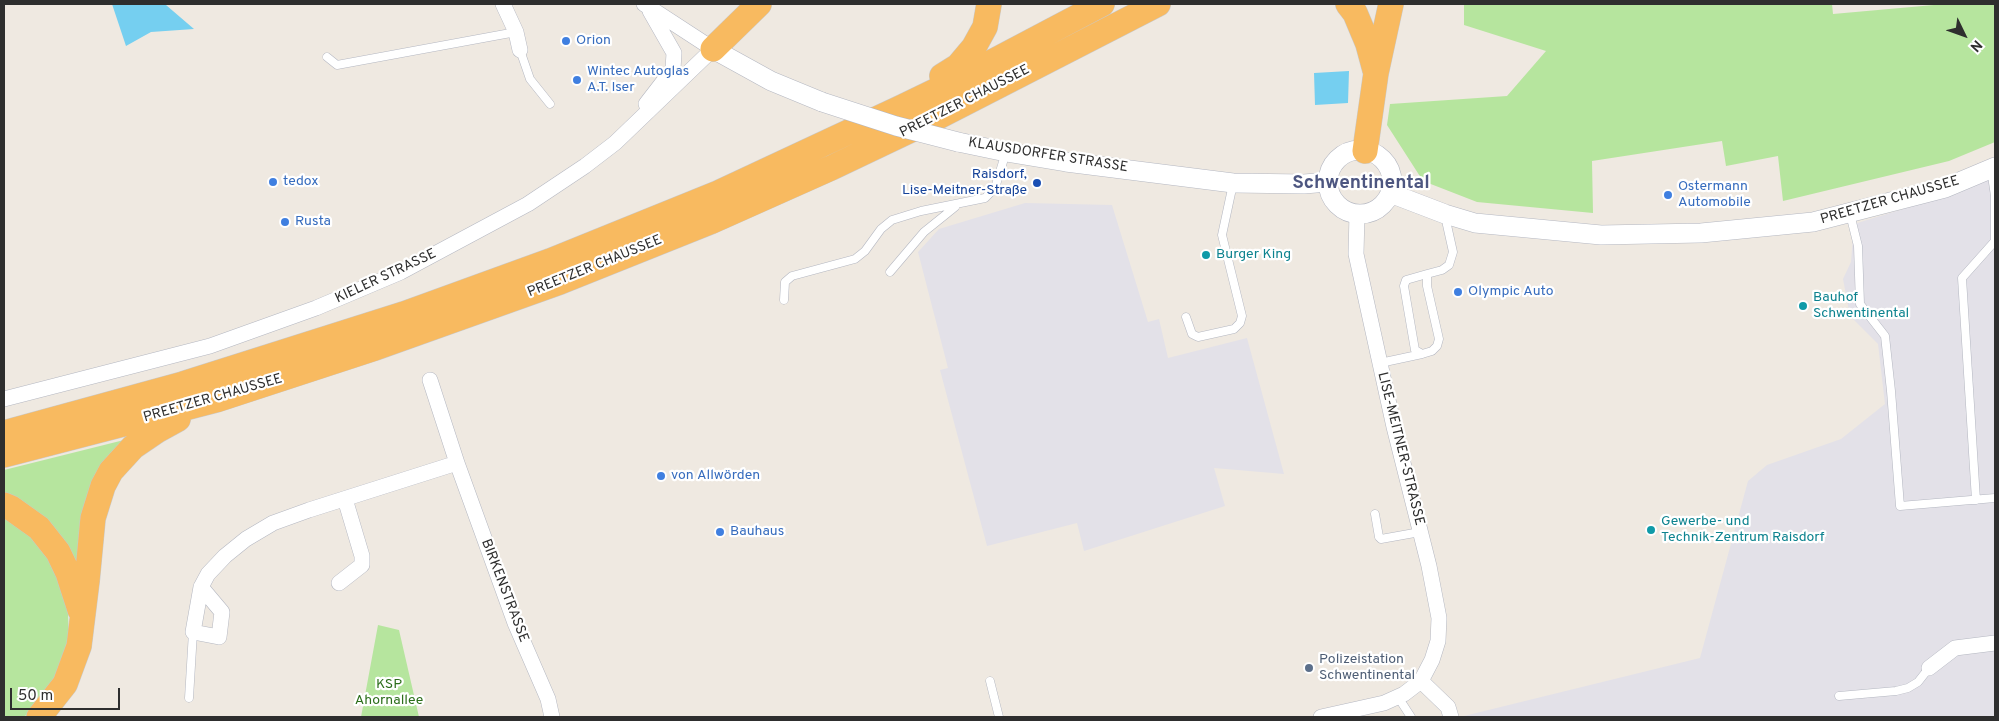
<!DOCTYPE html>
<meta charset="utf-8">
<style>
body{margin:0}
#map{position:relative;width:1999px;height:721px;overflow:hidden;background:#efe9e1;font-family:Overpass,sans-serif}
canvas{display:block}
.frame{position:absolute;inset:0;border:5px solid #2e2e2e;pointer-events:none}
.north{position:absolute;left:1939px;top:10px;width:50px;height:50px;-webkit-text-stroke:4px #fff;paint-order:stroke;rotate:132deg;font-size:14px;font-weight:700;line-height:20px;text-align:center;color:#2e2e2e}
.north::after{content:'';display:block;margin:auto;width:18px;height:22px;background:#2e2e2e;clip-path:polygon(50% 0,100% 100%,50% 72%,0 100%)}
.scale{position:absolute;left:10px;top:688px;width:110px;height:22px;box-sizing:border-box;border:2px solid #2e2e2e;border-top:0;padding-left:6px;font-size:15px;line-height:18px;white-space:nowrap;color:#2e2e2e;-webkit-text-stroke:4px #fff;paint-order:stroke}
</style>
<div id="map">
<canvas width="1999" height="721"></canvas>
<div class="frame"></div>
<div class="north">N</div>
<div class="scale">50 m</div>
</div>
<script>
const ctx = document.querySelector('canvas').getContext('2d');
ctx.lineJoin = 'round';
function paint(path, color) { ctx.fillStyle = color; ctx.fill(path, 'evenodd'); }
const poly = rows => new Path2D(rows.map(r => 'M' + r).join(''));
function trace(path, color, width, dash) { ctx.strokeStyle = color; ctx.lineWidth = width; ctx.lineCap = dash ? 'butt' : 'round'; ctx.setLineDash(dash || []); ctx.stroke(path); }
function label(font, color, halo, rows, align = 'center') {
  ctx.font = font + ' Overpass,sans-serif'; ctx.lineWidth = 4.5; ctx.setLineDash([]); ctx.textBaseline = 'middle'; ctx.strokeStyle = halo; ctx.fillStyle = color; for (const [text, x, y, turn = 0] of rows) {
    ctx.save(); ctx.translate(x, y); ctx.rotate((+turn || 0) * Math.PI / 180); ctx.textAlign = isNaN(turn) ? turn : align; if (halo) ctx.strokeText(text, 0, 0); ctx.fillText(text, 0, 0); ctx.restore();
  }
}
paint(poly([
 [1995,175,1995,717,1464,717,1464,716,1700,658,1748,481,1767,465,1841,439,1885,404,1878,344,1850,316,1843,279,1851,262,1854,224,1949,195],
 [1025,203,1112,205,1148,322,1159,319,1168,358,1247,338,1284,474,1214,468,1225,506,1084,551,1077,523,987,546,940,370,948,368,918,252,939,229]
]), '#e3e1e8');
paint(poly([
 [1464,4,1832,4,1833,14,1945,4,1995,4,1995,142,1949,161,1783,201,1778,156,1726,166,1722,141,1592,161,1593,213,1477,202,1423,181,1387,125,1390,104,1507,96,1546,51,1464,25],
 [128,439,79,587,4,498,4,470],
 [4,513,50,554,67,590,69,637,57,679,27,715,22,717,4,717],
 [378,625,399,630,419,717,361,717]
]), '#b6e59e');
paint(poly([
 [112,4,166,5,194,29,151,32,126,46],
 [1349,71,1348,103,1315,105,1314,73]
]), '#75cff0');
const service = poly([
 [520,50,530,79,550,104],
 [327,57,337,65,516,32],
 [1991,169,1995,196],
 [1850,214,1858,246,1860,304,1885,336,1891,391,1900,506,1995,498],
 [890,272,924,232,955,207],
 [1427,274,1406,280,1404,286,1415,350,1422,354,1432,351,1437,346,1439,339,1427,286,1427,274,1442,270,1449,265,1453,252,1445,216],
 [784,300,785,282,792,276,855,259,865,251,881,229,892,220,921,211,985,198,995,188,1006,152],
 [1186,317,1192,334,1198,337,1234,329,1240,323,1242,316,1222,235,1233,184],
 [1380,363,1422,354],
 [1976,500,1962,278,1995,241,1995,196],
 [1375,514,1379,537,1381,539,1420,532],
 [990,681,999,717],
 [1839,696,1896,691,1908,688,1918,682,1929,668],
 [1398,697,1411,717],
 [189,698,193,632]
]);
const minor = poly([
 [503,4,516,32,520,50],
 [646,104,673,69,674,53,650,11],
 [430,380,457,463],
 [4,399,210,346,316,308,401,272,528,204,585,166,615,143,713,49,644,4],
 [339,583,362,565,362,556,345,499],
 [201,587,222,612,219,637,193,632,201,587,208,574,225,556,246,539,273,523,309,510,457,463,515,623,548,699,552,717],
 [1929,668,1955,648,1995,643],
 [1421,681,1448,707,1451,717],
 [1321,717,1384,703,1404,694,1421,681,1432,660,1438,641,1439,618,1429,566,1394,427,1356,254,1357,214]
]);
const tertiary = poly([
 [713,49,771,81,822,102],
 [958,142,1006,152,1066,162,1233,183,1304,184,1328,182],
 '1328 182a32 32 0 1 1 64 0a32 32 0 1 1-64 0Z',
 [1390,193,1445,214,1475,223,1601,235,1701,233,1813,222,1945,188,1995,167]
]);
const trunk = poly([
 [1348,4,1355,13,1368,44,1375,70],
 [713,49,759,4],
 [942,76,958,66,974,47,985,27,989,4],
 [1365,151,1376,73,1391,4],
 [4,433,183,384,404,314,550,261,718,193,900,108,956,81,1102,4],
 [4,455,216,400,375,348,560,282,710,222,831,168,938,117,1158,4],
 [4,505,11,508,39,528,58,552,68,573,80,610],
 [39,717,65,684,79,646,87,581,93,518,103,486,111,471,133,447,158,430,178,419]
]);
trace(service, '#b4b7c1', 9);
trace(minor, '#b4b7c1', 16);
trace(tertiary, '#b4b7c1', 20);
trace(trunk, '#c9c9c9', 26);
trace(service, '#fff', 8);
trace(minor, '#fff', 15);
trace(tertiary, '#fff', 19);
trace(trunk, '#f8ba60', 25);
const tertiaryBridge = poly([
 [822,102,896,126,958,142]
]);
trace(tertiaryBridge, '#b4b7c1', 20, []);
trace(tertiaryBridge, '#fff', 19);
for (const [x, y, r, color] of [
 [566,41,5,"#3f7fe0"],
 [577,80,5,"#3f7fe0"],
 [273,182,5,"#3f7fe0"],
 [1037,183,5,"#1a4fb4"],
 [1668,195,5,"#3f7fe0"],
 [285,222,5,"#3f7fe0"],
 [1206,255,5,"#0f9aa8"],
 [1458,292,5,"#3f7fe0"],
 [1803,306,5,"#0f9aa8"],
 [661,476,5,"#3f7fe0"],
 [1651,530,5,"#0f9aa8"],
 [720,532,5,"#3f7fe0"],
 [1309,668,5,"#5c6f8a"]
]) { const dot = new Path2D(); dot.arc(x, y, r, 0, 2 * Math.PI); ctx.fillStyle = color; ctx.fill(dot); trace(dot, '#fff', 2); }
label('14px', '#366cbe', '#fff', [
 ["Orion",576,41],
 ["Wintec Autoglas",587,72],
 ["A.T. Iser",587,88],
 ["tedox",283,182],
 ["Ostermann",1678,187],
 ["Automobile",1678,203],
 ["Rusta",295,222],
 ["Olympic Auto",1468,292],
 ["von Allwörden",671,476],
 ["Bauhaus",730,532]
], 'left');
label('14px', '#2e2e2e', '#fff', [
 ["PREETZER CHAUSSEE",965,102,-27],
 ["KLAUSDORFER STRASSE",1048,156,9],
 ["PREETZER CHAUSSEE",1890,201,-16],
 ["PREETZER CHAUSSEE",595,267,-22],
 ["KIELER STRASSE",386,277,-25],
 ["PREETZER CHAUSSEE",213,399,-16],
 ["LISE-MEITNER-STRASSE",1400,449,76],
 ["BIRKENSTRASSE",504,591,69]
]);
label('14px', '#164399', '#fff', [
 ["Raisdorf,",1027,175],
 ["Lise-Meitner-Straße",1027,191]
], 'right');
label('14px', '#0d838f', '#fff', [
 ["Burger King",1216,255],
 ["Bauhof",1813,298],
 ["Schwentinental",1813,314],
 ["Gewerbe- und",1661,522],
 ["Technik-Zentrum Raisdorf",1661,538]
], 'left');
label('14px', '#4e5e75', '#fff', [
 ["Polizeistation",1319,660],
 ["Schwentinental",1319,676]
], 'left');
label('14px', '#2c6e1b', '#fff', [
 ["KSP",389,685],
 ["Ahornallee",389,701]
]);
label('bold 19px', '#4d5680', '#fff', [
 ["Schwentinental",1361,184]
]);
</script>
